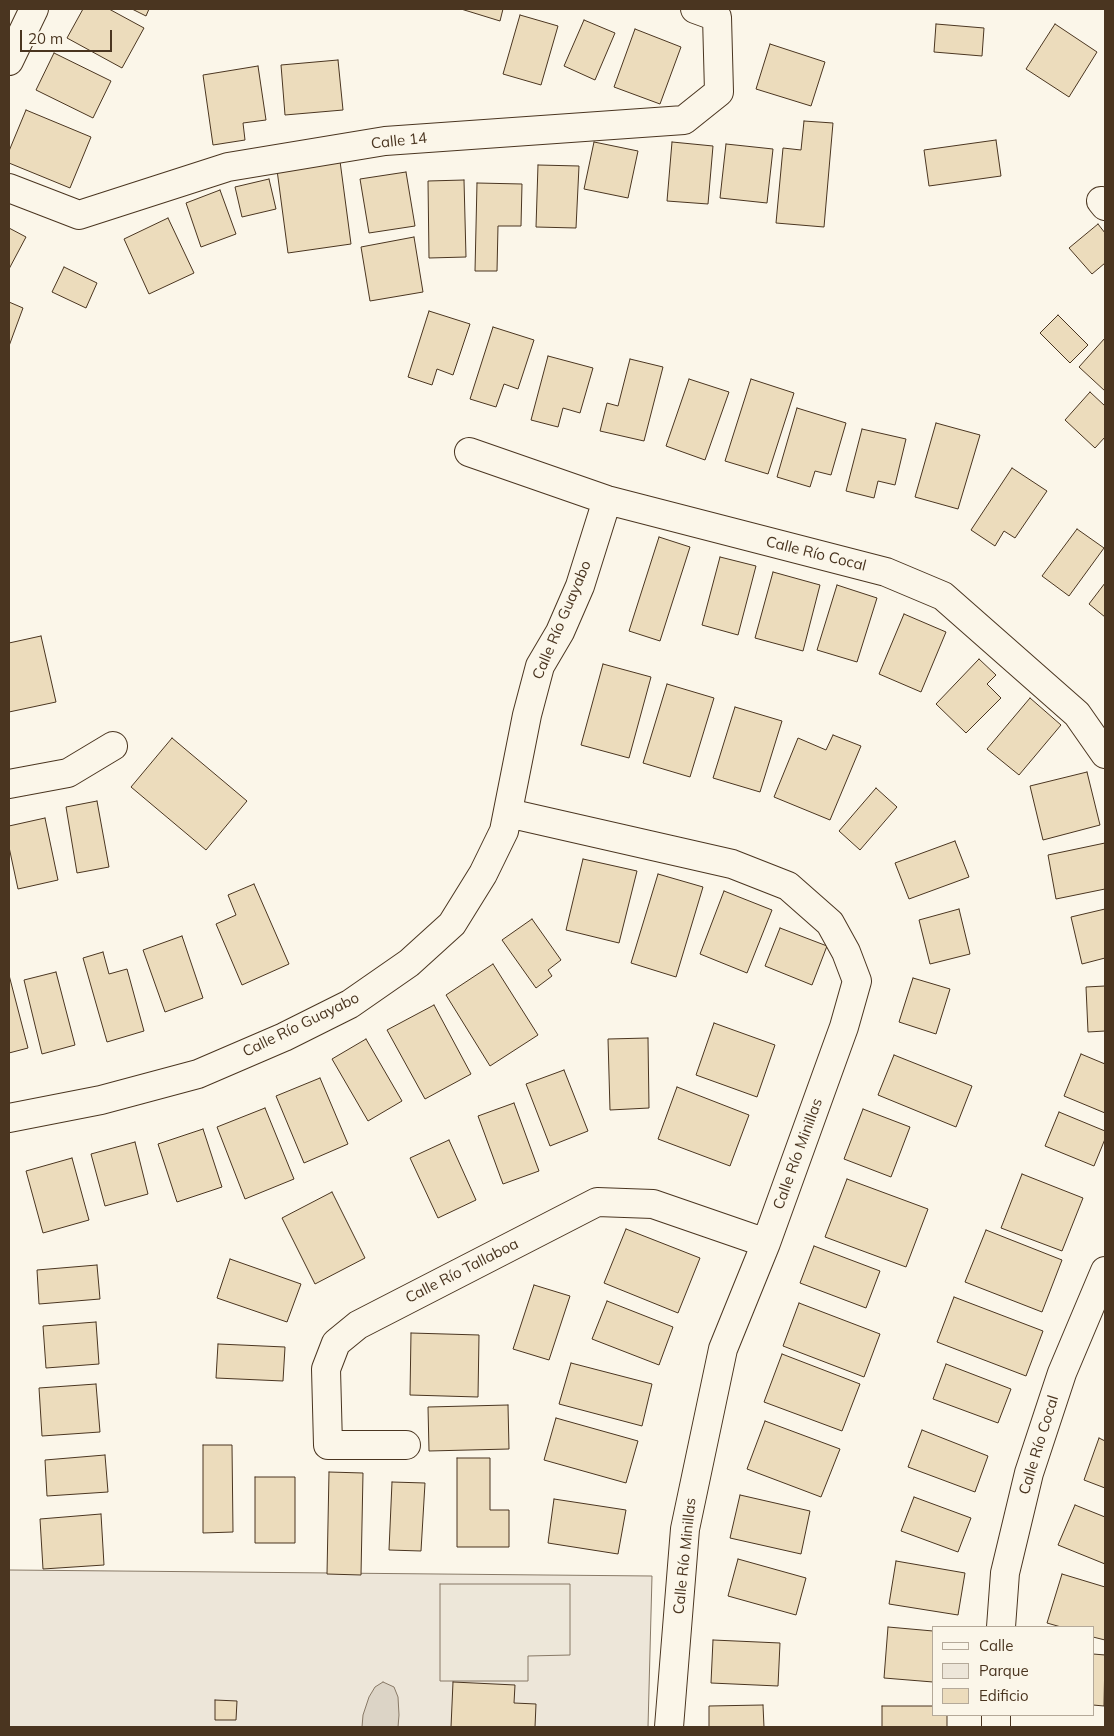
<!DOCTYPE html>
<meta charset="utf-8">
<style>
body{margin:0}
#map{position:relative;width:1114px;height:1736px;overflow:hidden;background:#fbf6e9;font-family:Mulish,sans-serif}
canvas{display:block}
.frame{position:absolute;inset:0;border:10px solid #4a3520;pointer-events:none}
.legend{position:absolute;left:932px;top:1626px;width:162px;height:90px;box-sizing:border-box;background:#fbf6e9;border:1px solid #b4a999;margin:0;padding:6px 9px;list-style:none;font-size:15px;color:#4a3520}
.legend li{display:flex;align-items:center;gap:10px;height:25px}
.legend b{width:25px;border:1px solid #b4a999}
.scale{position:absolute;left:20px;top:30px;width:92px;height:22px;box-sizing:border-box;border:2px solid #4a3520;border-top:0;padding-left:6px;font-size:15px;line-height:18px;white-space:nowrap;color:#4a3520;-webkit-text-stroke:4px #fbf6e9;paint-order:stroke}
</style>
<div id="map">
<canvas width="1114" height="1736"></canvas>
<div class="frame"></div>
<ul class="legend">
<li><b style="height:6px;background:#fbf6e9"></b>Calle</li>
<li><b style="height:14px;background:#ede6d9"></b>Parque</li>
<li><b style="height:14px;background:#ecdcbc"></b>Edificio</li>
</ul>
<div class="scale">20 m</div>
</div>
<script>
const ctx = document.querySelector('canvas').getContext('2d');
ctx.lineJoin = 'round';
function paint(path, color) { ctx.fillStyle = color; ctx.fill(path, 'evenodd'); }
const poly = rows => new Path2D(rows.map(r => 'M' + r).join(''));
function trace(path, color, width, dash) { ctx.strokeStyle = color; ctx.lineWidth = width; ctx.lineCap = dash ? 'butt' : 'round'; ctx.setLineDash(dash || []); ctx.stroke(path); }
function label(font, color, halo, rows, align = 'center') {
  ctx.font = font + ' Mulish,sans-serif'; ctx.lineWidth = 4; ctx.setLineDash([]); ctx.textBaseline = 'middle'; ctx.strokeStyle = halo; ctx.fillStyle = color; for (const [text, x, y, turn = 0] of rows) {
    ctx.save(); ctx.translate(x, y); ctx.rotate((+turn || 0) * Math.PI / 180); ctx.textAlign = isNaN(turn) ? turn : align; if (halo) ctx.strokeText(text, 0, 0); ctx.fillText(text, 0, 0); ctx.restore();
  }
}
const green = poly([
 [9,1570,652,1576,648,1727,9,1727,9,1570]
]);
paint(green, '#ede6d9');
trace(green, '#887966', 1);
const parking = poly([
 [440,1584,570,1584,570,1655,528,1656,528,1681,440,1681,440,1584]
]);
paint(parking, '#ede7d9');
trace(parking, '#887966', 1);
const water = poly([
 [383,1682,394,1687,398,1697,399,1715,398,1727,362,1727,363,1715,369,1697,375,1687,383,1682]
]);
paint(water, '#dcd4c6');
trace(water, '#887966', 1);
const building = poly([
 [83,9,109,9,144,28,122,68,67,38,83,9],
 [132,9,149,9,146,16,132,9],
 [461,9,503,9,500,21,461,9],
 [520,15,558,26,541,85,503,74,520,15],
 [584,20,615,33,595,80,564,66,584,20],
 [936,24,984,28,982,56,934,52,936,24],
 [1055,24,1097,52,1069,97,1026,69,1055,24],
 [635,29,681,47,660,104,614,87,635,29],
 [770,44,825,62,811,106,756,89,770,44],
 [54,53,111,81,93,118,36,90,54,53],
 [338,60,343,110,285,115,281,65,338,60],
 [258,66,266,120,243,123,245,140,213,145,203,75,258,66],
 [26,110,91,137,70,188,9,163,9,151,26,110],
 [804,121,833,123,824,227,776,223,783,148,801,150,804,121],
 [996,140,1001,176,929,186,924,150,996,140],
 [594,142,638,151,628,198,584,189,594,142],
 [672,142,713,146,708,204,667,201,672,142],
 [726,144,773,149,767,203,720,198,726,144],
 [340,161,351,244,288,253,277,170,340,161],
 [538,165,579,166,576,228,536,227,538,165],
 [406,172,415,226,369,233,360,179,406,172],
 [269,179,276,209,242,217,235,187,269,179],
 [464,180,466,257,429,258,428,181,464,180],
 [477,183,522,184,521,226,498,226,497,271,475,271,477,183],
 [220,190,236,234,201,247,186,203,220,190],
 [168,218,194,273,149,294,124,239,168,218],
 [1098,224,1105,233,1105,263,1092,274,1069,248,1098,224],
 [9,228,26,237,9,269,9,228],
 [414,237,423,292,370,301,361,247,414,237],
 [64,267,97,283,86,308,52,292,64,267],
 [9,302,23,308,9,346,9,302],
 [429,311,470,324,453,375,437,369,432,385,408,377,429,311],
 [1058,315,1088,345,1070,363,1040,333,1058,315],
 [493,327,534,340,518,389,504,384,496,407,470,399,493,327],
 [1105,338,1105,391,1079,367,1105,338],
 [548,356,593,368,580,413,563,408,558,427,531,420,548,356],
 [630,359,663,367,644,441,600,431,607,403,618,406,630,359],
 [689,379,729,392,705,460,666,446,689,379],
 [751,379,794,393,768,474,725,461,751,379],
 [1090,392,1105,406,1105,437,1095,448,1065,420,1090,392],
 [797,408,846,423,831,475,815,471,810,487,777,477,797,408],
 [936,423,980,435,958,509,915,497,936,423],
 [862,429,906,439,895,485,878,481,874,498,846,491,862,429],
 [1012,468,1047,491,1015,538,1004,531,995,546,971,530,1012,468],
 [1077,529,1104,548,1069,596,1042,576,1077,529],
 [659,537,690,547,660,641,629,631,659,537],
 [720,557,756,566,738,635,702,625,720,557],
 [773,572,820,585,803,651,755,638,773,572],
 [1105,583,1105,617,1089,604,1105,583],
 [837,585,877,598,857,662,817,650,837,585],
 [904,614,946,632,921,692,879,674,904,614],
 [41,636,56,702,9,712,9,643,41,636],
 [979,659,996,675,987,684,1001,698,966,733,936,704,979,659],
 [603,664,651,677,629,758,581,745,603,664],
 [667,684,714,698,690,777,643,763,667,684],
 [1030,698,1061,725,1019,775,987,749,1030,698],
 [735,707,782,721,760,792,713,778,735,707],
 [833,735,861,746,830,820,774,797,798,738,826,750,833,735],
 [172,738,247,801,206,850,131,787,172,738],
 [1087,772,1100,825,1043,840,1030,786,1087,772],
 [876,788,897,807,860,850,839,831,876,788],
 [97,801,109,867,77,873,66,807,97,801],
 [45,818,58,880,18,889,9,847,9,826,45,818],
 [955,841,969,877,909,899,895,863,955,841],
 [1105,843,1105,889,1056,899,1048,855,1105,843],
 [583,859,637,871,619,943,566,930,583,859],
 [658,874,703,887,676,977,631,963,658,874],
 [254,884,289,964,242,985,216,924,236,915,228,895,254,884],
 [724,891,772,910,747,973,700,954,724,891],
 [959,909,970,954,930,964,919,920,959,909],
 [1105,909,1105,958,1082,964,1071,917,1105,909],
 [532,919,561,960,548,970,552,976,536,988,502,940,532,919],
 [780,928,827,946,812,985,765,966,780,928],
 [182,936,203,998,165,1012,143,950,182,936],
 [103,952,109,974,127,969,144,1031,107,1042,83,958,103,952],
 [493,964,538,1035,490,1066,446,995,493,964],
 [56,972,75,1045,42,1054,24,980,56,972],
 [9,975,28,1048,9,1053,9,975],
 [913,978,950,989,936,1034,899,1022,913,978],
 [1105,986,1105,1031,1088,1032,1086,987,1105,986],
 [434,1005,471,1074,425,1099,387,1030,434,1005],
 [714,1023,775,1045,757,1097,696,1075,714,1023],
 [648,1038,649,1108,610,1110,608,1039,648,1038],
 [366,1039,402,1101,368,1121,332,1059,366,1039],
 [1081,1054,1105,1064,1105,1113,1064,1096,1081,1054],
 [894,1055,972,1086,956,1127,878,1095,894,1055],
 [564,1070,588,1131,550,1146,526,1084,564,1070],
 [320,1078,348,1144,304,1163,276,1096,320,1078],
 [677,1087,749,1115,730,1166,658,1139,677,1087],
 [514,1103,539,1171,503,1184,478,1116,514,1103],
 [265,1108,294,1179,245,1199,217,1127,265,1108],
 [863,1109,910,1127,891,1177,844,1159,863,1109],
 [1059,1112,1105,1131,1105,1139,1094,1166,1045,1146,1059,1112],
 [203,1129,222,1187,177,1202,158,1144,203,1129],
 [449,1140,476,1200,438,1218,410,1158,449,1140],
 [135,1142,148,1194,105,1206,91,1154,135,1142],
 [72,1158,89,1220,43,1233,26,1171,72,1158],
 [1022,1174,1083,1198,1062,1251,1001,1228,1022,1174],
 [847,1179,928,1209,906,1267,825,1237,847,1179],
 [332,1192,365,1258,315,1284,282,1218,332,1192],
 [626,1229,700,1258,678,1313,604,1283,626,1229],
 [986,1230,1062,1260,1042,1312,965,1282,986,1230],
 [814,1246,880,1271,866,1308,800,1283,814,1246],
 [230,1259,301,1284,287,1322,217,1298,230,1259],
 [97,1265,100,1299,39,1304,37,1270,97,1265],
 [534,1285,570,1296,549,1360,513,1349,534,1285],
 [954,1297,1043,1331,1026,1376,937,1342,954,1297],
 [607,1301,673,1327,659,1365,592,1339,607,1301],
 [799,1303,880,1334,864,1377,783,1346,799,1303],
 [96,1322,99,1364,46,1368,43,1326,96,1322],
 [411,1333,479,1335,478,1397,410,1395,411,1333],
 [218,1344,285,1347,283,1381,216,1378,218,1344],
 [782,1354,860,1384,842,1431,764,1402,782,1354],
 [571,1363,652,1384,642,1426,559,1404,571,1363],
 [946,1364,1011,1389,998,1423,933,1399,946,1364],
 [96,1384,100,1432,42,1436,39,1388,96,1384],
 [508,1405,509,1449,429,1451,428,1407,508,1405],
 [556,1418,638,1441,626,1483,544,1460,556,1418],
 [765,1421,840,1449,821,1497,747,1469,765,1421],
 [922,1430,988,1456,975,1492,908,1467,922,1430],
 [1099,1438,1105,1441,1105,1488,1084,1480,1099,1438],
 [203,1445,232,1445,233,1532,203,1533,203,1445],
 [105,1455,108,1492,47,1496,45,1460,105,1455],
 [457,1458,490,1458,490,1510,509,1510,509,1547,457,1547,457,1458],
 [329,1472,363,1473,361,1575,327,1574,329,1472],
 [255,1477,295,1477,295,1543,255,1543,255,1477],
 [392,1482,425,1483,421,1551,389,1550,392,1482],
 [740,1495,810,1511,801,1554,730,1538,740,1495],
 [914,1497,971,1518,958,1552,901,1531,914,1497],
 [554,1499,626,1510,618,1554,548,1543,554,1499],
 [1075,1505,1105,1517,1105,1564,1058,1545,1075,1505],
 [101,1514,104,1565,43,1569,40,1519,101,1514],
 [738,1559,806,1578,796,1615,728,1596,738,1559],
 [896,1561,965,1573,958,1615,889,1604,896,1561],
 [1062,1574,1105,1587,1105,1640,1093,1637,1093,1627,1061,1627,1047,1623,1062,1574],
 [888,1627,933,1631,933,1682,884,1678,888,1627],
 [713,1640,780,1643,778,1686,711,1683,713,1640],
 [1093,1654,1105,1655,1104,1706,1093,1705,1093,1654],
 [453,1682,515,1685,514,1703,536,1704,535,1727,451,1727,453,1682],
 [215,1700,237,1701,236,1720,215,1720,215,1700],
 [763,1705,764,1727,709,1727,709,1706,763,1705],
 [882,1706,933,1706,933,1715,947,1715,947,1727,882,1727,882,1706]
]);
paint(building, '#ecdcbc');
trace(building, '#4a3520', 1);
const minor = poly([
 [9,61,34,9],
 [9,188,79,215,228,167,385,141,684,120,719,92,717,17,695,9],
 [1101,201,1105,206],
 [469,452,607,500,886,572,943,596,1077,714,1105,754],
 [9,784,68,773,113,746],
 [508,813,732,864,788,886,830,923,846,952,857,981,844,1027,766,1243,723,1349,685,1529,669,1727],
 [9,1118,101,1100,198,1074,284,1037,350,1004,409,963,452,924,483,874,504,831,527,715,540,666,560,632,580,586,607,500],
 [406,1445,328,1445,326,1369,336,1343,358,1325,597,1202,653,1204,766,1243],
 [1001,1627,1005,1573,1029,1473,1062,1373,1105,1271],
 [996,1727,996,1715]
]);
trace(minor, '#4a3520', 30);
trace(minor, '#fbf6e9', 28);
label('15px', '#4a3520', '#fbf6e9', [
 ["Calle 14",399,141,-6],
 ["Calle Río Cocal",816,554,14],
 ["Calle Río Guayabo",562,620,-67],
 ["Calle Río Guayabo",301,1025,-26],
 ["Calle Río Minillas",798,1154,-70],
 ["Calle Río Tallaboa",462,1271,-27],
 ["Calle Río Cocal",1039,1445,-73],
 ["Calle Río Minillas",685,1556,-84]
]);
</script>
